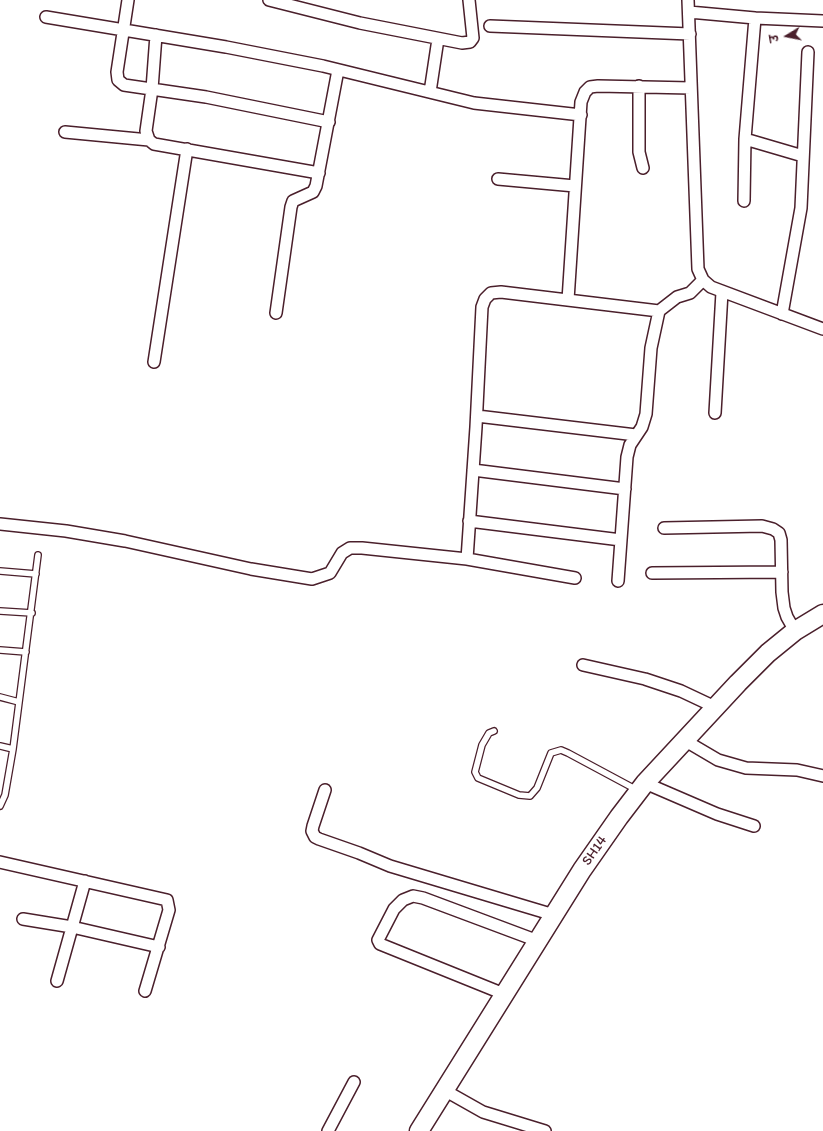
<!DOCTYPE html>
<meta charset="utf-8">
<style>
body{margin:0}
#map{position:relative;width:823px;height:1131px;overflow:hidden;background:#fff;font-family:Itim,"Playpen Sans Deva",sans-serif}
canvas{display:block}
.north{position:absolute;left:767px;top:16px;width:40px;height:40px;-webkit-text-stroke:3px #fff;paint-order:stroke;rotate:260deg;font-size:11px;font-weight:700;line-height:16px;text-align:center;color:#4a1f2b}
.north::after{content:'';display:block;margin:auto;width:14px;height:18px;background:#4a1f2b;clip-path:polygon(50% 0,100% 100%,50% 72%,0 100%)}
</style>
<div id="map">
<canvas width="823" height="1131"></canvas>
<div class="north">उ</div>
</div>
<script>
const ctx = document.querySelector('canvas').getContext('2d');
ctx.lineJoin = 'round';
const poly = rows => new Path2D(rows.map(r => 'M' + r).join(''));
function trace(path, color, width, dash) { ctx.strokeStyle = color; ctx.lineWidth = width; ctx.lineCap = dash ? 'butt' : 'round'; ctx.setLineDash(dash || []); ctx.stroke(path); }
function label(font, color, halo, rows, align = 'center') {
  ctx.font = font + ' Itim,sans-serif'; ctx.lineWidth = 4; ctx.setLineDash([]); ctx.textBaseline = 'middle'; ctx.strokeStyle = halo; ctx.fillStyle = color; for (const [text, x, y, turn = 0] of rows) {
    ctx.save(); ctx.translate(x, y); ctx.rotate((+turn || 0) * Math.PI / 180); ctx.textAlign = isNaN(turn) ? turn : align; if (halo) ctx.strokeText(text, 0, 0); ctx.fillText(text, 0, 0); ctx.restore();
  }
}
const service = poly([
 [0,571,36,574],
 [0,611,32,613],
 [0,650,26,652],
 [0,697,19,702],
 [494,731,489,733,482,745,475,772,478,778,519,795,530,796,537,788,551,753,561,750,568,753,637,790],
 [0,746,13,749],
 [0,806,5,795,13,749,38,555]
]);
const minor = poly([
 [128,0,117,72,118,80,124,85,206,97,329,122],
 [269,0,360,23,462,43,470,42,473,38,469,0],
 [688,0,698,269,703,280,711,287,823,329],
 [689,12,755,18],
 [46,17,226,47,323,66,474,103,581,115],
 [490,26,690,34],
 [156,35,152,89,146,131,149,140,154,144,319,173],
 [639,86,639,152,643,168],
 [430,92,438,39],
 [65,132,149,140],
 [745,139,803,156],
 [498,179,575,186],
 [744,201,745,139,755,18,823,21],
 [568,300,581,102,585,92,590,87,598,86,691,88],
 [276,313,291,207,293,201,313,192,316,186,338,70],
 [782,314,801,208,808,52],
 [154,362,187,149],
 [715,413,722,292],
 [477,416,636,435],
 [473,470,625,489],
 [469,521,621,540],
 [0,524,66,531,125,541,251,569,312,579,330,573,342,553,350,548,362,548,467,559,575,578],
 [664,528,762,526,773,529,779,533,781,540,782,592,784,608,787,617,795,631],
 [467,559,476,427,482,307,485,299,491,293,501,292,659,311],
 [652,573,782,572],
 [618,581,627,457,630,445,642,427,646,414,651,348,659,311,677,297,690,293,703,280],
 [583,665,645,679,681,691,715,707],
 [684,740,718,760,746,768,797,770,823,776],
 [645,783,717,814,754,826],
 [325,790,313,826,312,831,315,837,319,839,359,853,390,866,554,915],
 [0,862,167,900,169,910,145,991],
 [23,919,72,927,159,947],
 [57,981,85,881],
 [504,994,380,944,378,940,394,909,403,900,413,896,423,898,538,941],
 [444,1090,483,1112,545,1131],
 [328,1131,354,1082]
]);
const primary = poly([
 [419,1131,582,870,619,817,645,783,738,683,768,653,795,631,823,614]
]);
trace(service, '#4a1f2b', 8);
trace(minor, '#4a1f2b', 14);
trace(primary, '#4a1f2b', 21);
trace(service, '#fff', 5.5);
trace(minor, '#fff', 11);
trace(primary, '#fff', 18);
label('14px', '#4a1f2b', '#fff', [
 ["SH14",595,851,-55]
]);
</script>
